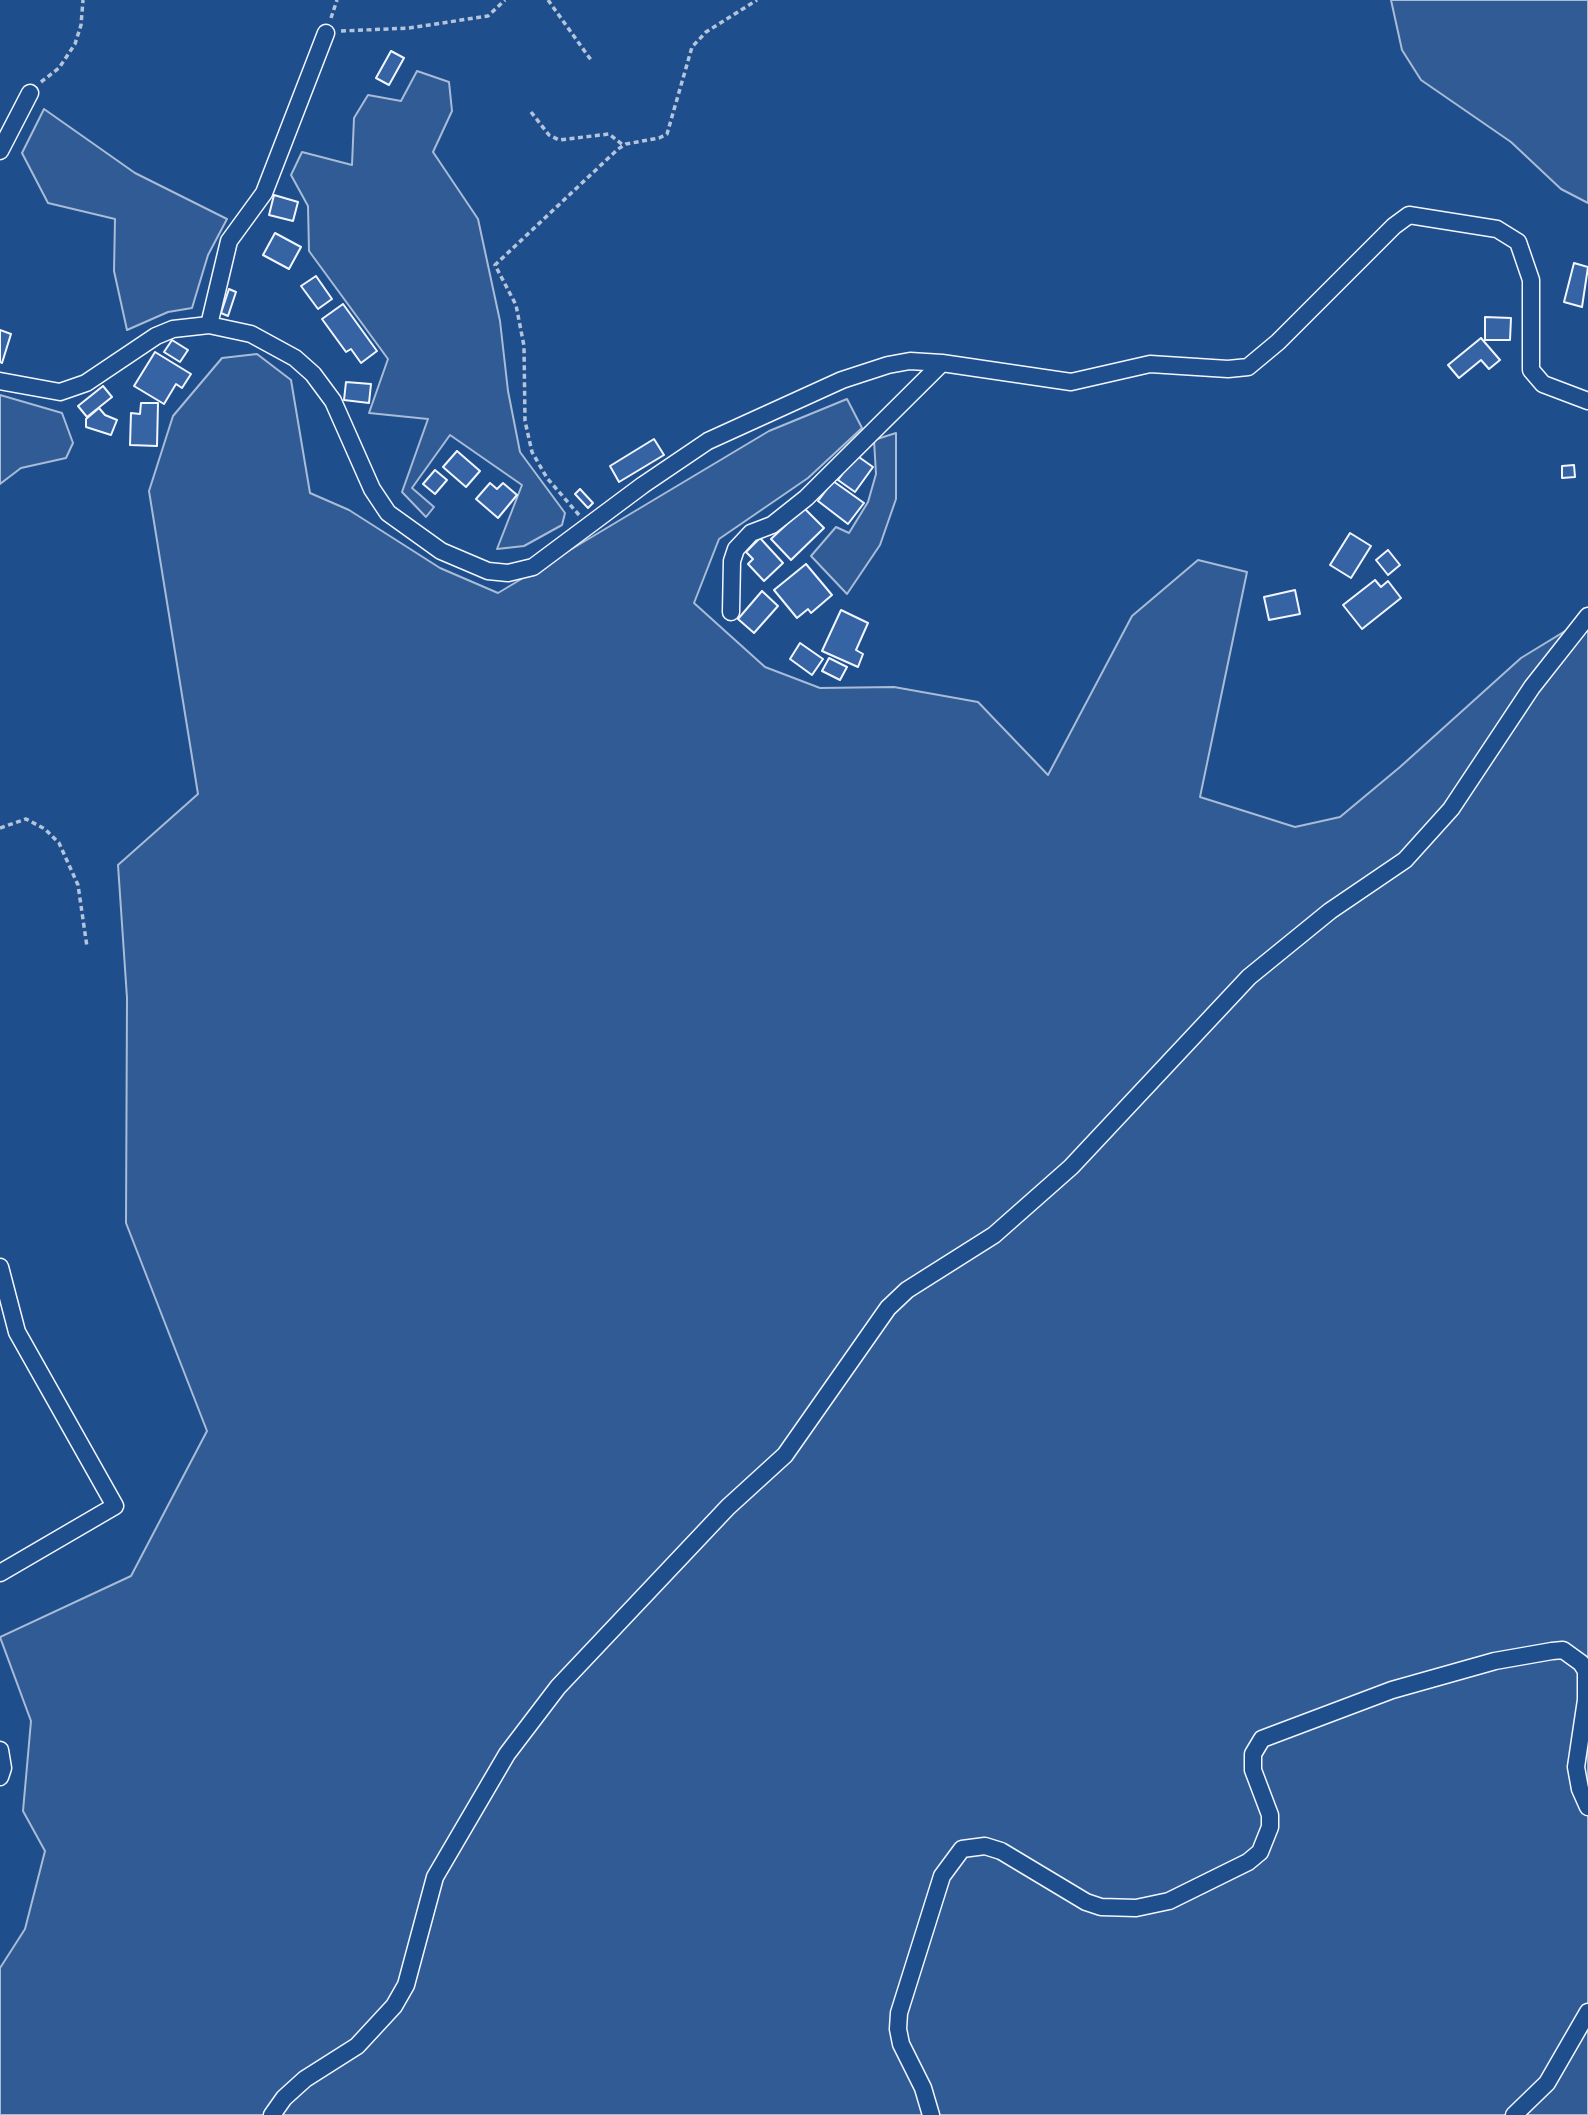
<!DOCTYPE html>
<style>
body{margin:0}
canvas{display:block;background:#1f4e8c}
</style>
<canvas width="1588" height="2115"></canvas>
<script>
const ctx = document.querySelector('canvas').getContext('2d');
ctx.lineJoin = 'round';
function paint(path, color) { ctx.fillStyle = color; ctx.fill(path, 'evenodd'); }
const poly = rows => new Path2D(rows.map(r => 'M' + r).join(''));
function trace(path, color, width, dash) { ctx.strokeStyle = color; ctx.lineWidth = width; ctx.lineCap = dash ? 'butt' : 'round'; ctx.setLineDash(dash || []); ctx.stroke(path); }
const built = poly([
 [1391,0,1588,0,1588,203,1561,189,1511,142,1421,80,1402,50,1391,0],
 [417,71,449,82,452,111,433,152,478,219,500,321,508,391,520,452,565,513,562,525,524,546,497,549,522,485,450,435,412,488,434,507,426,517,402,492,428,419,369,413,388,359,309,251,308,206,291,175,302,152,352,165,354,118,368,95,401,101,417,71],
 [44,109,135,173,227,219,208,255,192,308,168,312,127,330,114,271,115,219,48,203,22,153,44,109],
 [257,354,291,380,310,493,349,510,440,568,498,593,769,431,847,399,862,428,808,478,719,539,694,603,765,667,820,688,894,687,978,702,1048,775,1132,616,1198,560,1247,572,1200,797,1295,827,1340,817,1400,767,1521,658,1588,617,1588,2115,0,2115,0,1968,25,1929,45,1851,23,1811,31,1721,0,1637,131,1576,207,1431,126,1223,127,998,118,865,198,794,149,491,173,416,222,358,257,354],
 [0,395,62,413,73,443,66,458,21,468,0,484,0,395],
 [896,433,896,499,880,545,847,594,811,556,836,527,849,533,868,502,876,474,874,440,896,433]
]);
paint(built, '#305b95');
trace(built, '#a8bbd7', 2);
const building = poly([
 [391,51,404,58,389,85,376,78,391,51],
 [274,195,298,202,293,221,269,215,274,195],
 [275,233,301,247,289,269,263,255,275,233],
 [1574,263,1588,267,1582,307,1564,302,1574,263],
 [316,276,332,299,318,309,301,286,316,276],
 [229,289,236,292,228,316,221,313,229,289],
 [343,304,377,351,361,363,351,349,346,352,322,319,343,304],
 [1485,317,1511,318,1510,340,1485,340,1485,317],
 [0,330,11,334,2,363,0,362,0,330],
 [1481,338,1500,360,1489,369,1481,360,1459,378,1448,365,1481,338],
 [172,340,188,350,180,362,164,352,172,340],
 [155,352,191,374,182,388,176,384,164,404,134,386,155,352],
 [346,382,371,384,369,403,344,400,346,382],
 [103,386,112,397,87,417,78,406,103,386],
 [141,403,158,403,157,446,130,445,131,413,140,414,141,403],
 [99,408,105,415,117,420,111,435,86,427,86,419,99,408],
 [654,439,664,455,619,482,610,466,654,439],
 [457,451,480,471,466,487,443,467,457,451],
 [856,455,873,467,855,492,838,480,856,455],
 [1574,465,1575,477,1562,478,1562,466,1574,465],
 [435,470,447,480,435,494,423,484,435,470],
 [833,481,864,503,848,524,818,501,833,481],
 [490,483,497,489,503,483,517,495,498,518,476,499,490,483],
 [580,489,593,503,588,508,575,494,580,489],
 [804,508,824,528,791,560,771,539,804,508],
 [1350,533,1371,546,1351,578,1330,565,1350,533],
 [760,538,783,563,764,581,748,564,753,559,746,552,760,538],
 [1388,550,1400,565,1388,575,1376,560,1388,550],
 [806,564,832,595,811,613,808,609,797,618,774,590,806,564],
 [1375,580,1381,587,1388,581,1401,598,1362,629,1343,605,1375,580],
 [1295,590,1300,614,1269,620,1264,597,1295,590],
 [762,591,778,606,754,633,738,619,762,591],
 [841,610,868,623,856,650,863,654,858,667,822,651,841,610],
 [800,643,823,659,812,675,790,659,800,643],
 [829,658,847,667,840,680,822,671,829,658]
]);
paint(building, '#3563a3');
trace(building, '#f2f6ff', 2);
const minor = poly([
 [0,151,30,93],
 [209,325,229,241,264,193,326,33],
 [0,381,60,392,86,383,156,336,173,329,209,325,251,334,295,358,313,374,333,401,372,489,388,513,441,551,488,571,508,573,533,567,643,485,708,441,842,380,888,365,910,361,942,363,1071,382,1150,364,1228,369,1248,367,1278,342,1394,226,1409,215,1497,229,1518,242,1531,280,1531,370,1543,384,1588,401],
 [731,612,732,561,736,549,751,533,772,525,806,498,942,363],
 [0,1267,17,1332,115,1506,0,1573],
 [0,1750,3,1768,0,1777],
 [272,2115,284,2098,305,2079,357,2046,394,2006,406,1985,435,1877,507,1754,558,1687,728,1507,785,1455,888,1308,907,1290,994,1235,1071,1167,1249,977,1330,911,1405,860,1451,809,1532,687,1588,616],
 [931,2115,923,2088,901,2044,898,2029,899,2013,942,1876,962,1849,985,1846,1001,1851,1086,1902,1101,1907,1136,1908,1169,1901,1248,1862,1260,1852,1270,1827,1270,1815,1253,1770,1253,1754,1262,1739,1392,1690,1495,1661,1552,1651,1563,1650,1581,1663,1586,1671,1586,1700,1576,1767,1580,1789,1588,1807],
 [1514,2115,1547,2083,1588,2012]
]);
trace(minor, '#f2f6ff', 19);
trace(poly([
 [548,0,591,60],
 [331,18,337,0],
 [341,31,409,28,488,16,505,0],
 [41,82,59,68,75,44,81,25,83,0],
 [531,112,549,135,559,140,609,134,623,145],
 [579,515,547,478,532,452,525,421,524,346,516,305,495,265,618,149,626,144,659,138,667,134,692,47,706,32,757,0],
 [0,828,26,819,45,829,59,843,78,885,87,947]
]), '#b3c4dc', 3.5, [5, 3.5]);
trace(minor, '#1f4e8c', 16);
</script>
